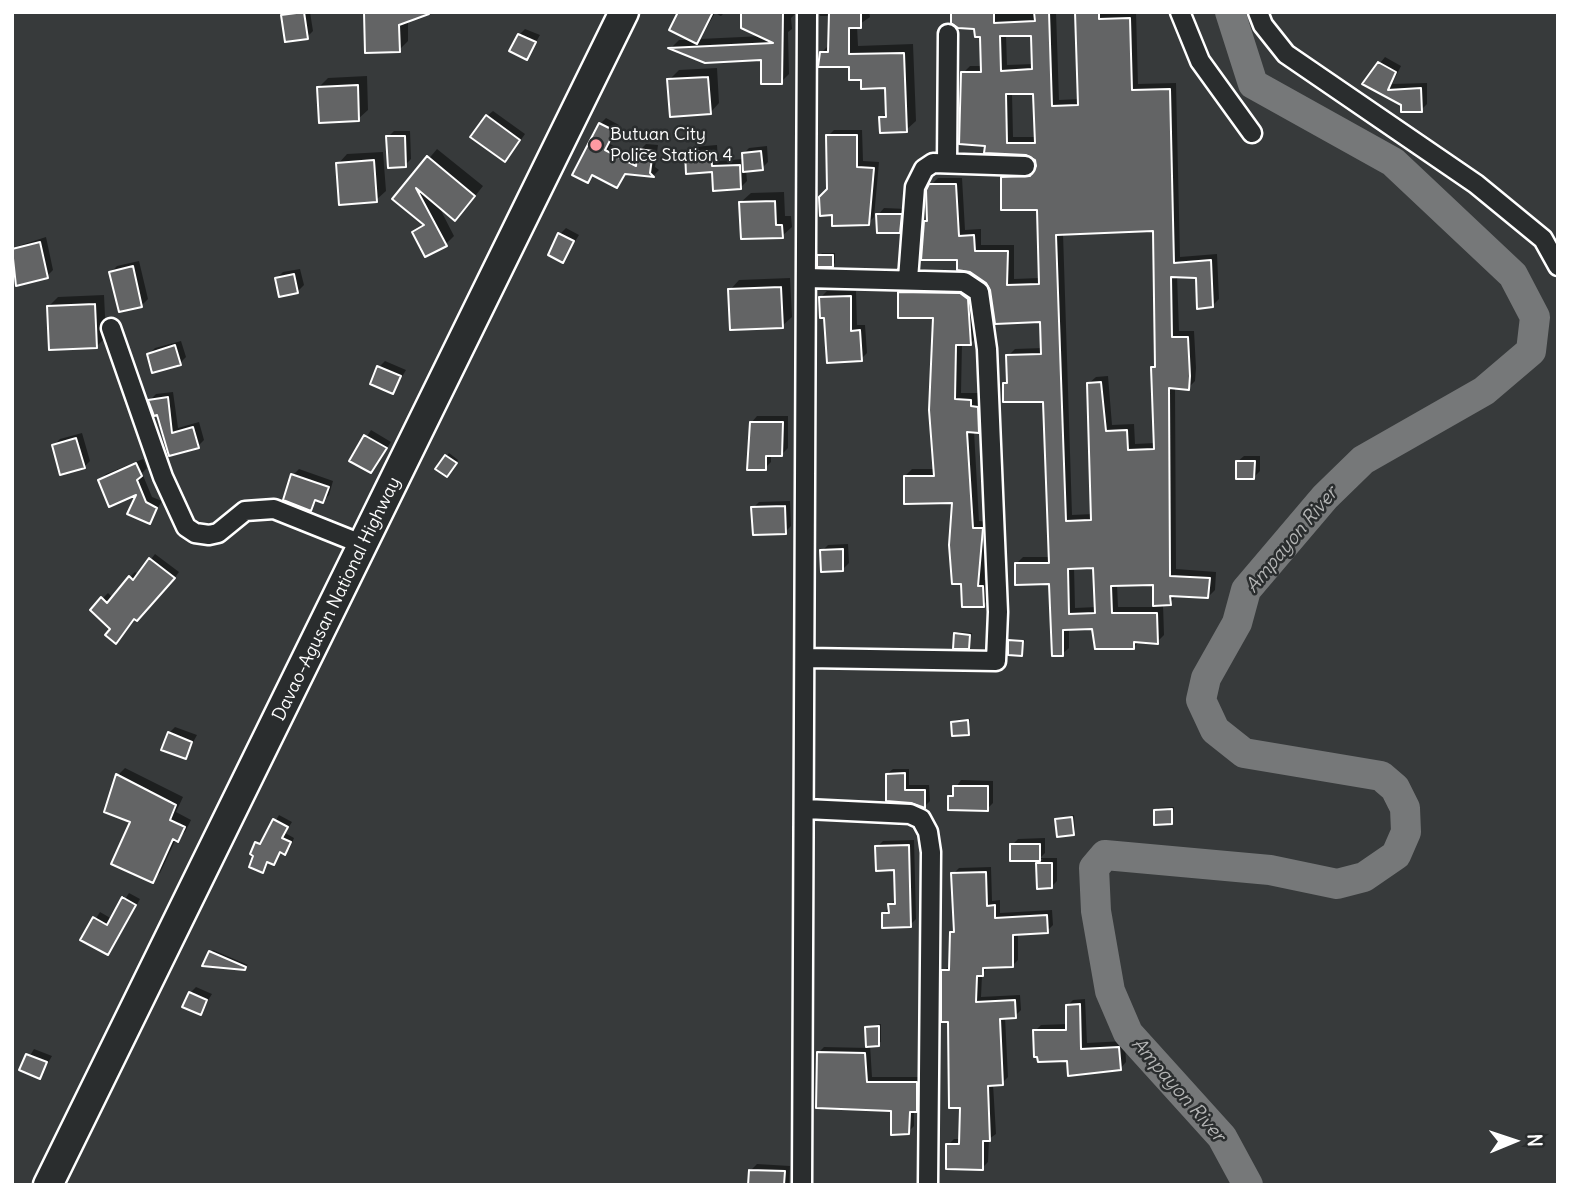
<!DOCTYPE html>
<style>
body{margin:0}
#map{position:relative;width:1570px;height:1197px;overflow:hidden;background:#373a3b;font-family:Delius,sans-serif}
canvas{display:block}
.frame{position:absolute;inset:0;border:14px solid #fff;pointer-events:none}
.north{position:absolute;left:1479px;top:1106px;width:70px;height:70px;-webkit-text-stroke:5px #2a2d2e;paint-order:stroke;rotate:88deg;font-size:19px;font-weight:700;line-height:28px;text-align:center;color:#fff}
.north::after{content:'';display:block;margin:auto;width:24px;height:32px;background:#fff;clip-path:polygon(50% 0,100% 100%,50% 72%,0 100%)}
</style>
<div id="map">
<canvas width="1570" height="1197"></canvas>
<div class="frame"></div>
<div class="north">N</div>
</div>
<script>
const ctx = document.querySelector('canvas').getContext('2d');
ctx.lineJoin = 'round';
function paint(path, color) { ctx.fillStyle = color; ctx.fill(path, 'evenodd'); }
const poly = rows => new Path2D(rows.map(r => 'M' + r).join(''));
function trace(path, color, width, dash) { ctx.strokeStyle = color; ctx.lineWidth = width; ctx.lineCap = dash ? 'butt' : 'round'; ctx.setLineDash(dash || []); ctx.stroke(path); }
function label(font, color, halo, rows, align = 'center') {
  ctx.font = font + ' Delius,sans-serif'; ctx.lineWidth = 5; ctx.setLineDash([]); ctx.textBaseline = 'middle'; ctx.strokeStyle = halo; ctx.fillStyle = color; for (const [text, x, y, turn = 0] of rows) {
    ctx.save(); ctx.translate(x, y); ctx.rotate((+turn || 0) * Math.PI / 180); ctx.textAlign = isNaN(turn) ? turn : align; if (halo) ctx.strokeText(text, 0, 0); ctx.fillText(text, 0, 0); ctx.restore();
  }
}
paint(poly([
 [286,12,310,12,313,31,307,37,283,16],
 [366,12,408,20,408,41,399,50],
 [681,12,725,12,721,16,715,13,700,39,763,36,742,12,797,12,791,18,792,29,788,32,789,74,781,82,762,58,705,61,672,47,679,40,692,40],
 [819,12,869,12,870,17,857,26,858,46,913,44,916,121,906,130,881,118,888,111,887,86,863,78,850,65,821,53,830,44,830,16,820,16],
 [952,12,1056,12,1059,100,1080,99,1077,12,1136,12,1138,84,1176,83,1180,257,1217,254,1219,299,1212,306,1198,276,1177,275,1179,331,1194,331,1196,368,1195,381,1188,388,1175,387,1176,569,1216,572,1215,590,1208,597,1177,594,1170,603,1163,604,1164,635,1157,642,1140,641,1133,648,1094,627,1069,628,1069,648,1062,654,1051,583,1016,564,1023,557,1051,557,1044,400,1004,384,1009,379,1008,356,1015,349,1043,348,1042,321,992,290,926,222,929,219,931,185,938,178,962,178,965,230,981,229,981,245,1014,245,1014,279,1040,278,1039,208,1003,177,1009,171,1036,170,1038,166,1036,159,1027,153,987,144,963,73,970,66,982,66,981,35,976,27],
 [1033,34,1034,64,1007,65,1006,35],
 [1035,92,1036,137,1013,137,1012,93],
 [1155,229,1155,443,1135,444,1134,424,1112,425,1108,376,1096,377,1089,383,1093,514,1072,515,1063,233],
 [1095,566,1097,607,1075,608,1074,567],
 [1154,583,1155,607,1118,607,1117,584],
 [525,29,540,35,527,58,519,35],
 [1385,57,1401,66,1392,84,1427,83,1427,104,1421,110,1364,83],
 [717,68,719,103,710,113,669,80,679,70],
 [367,76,368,110,358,119,319,87,328,78],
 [493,111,525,134,511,154,487,116],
 [606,118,619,125,610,144,639,159,640,150,646,144,658,145,655,167,659,170,653,176,627,172,617,186,595,174,588,181,600,124],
 [834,130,862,130,863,161,879,162,874,217,868,223,828,136],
 [394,131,410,131,411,159,405,165,388,137],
 [717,145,718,161,744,159,743,154,749,148,767,146,768,162,762,168,746,170,747,181,741,187,687,153,693,147],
 [437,149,483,186,464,210,437,203,454,236,446,244,414,232,424,222,395,199],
 [383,152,386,191,376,200,338,164,347,154],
 [784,192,785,216,791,216,792,227,782,236,741,202,751,193],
 [884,208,907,209,905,225,899,232,878,215],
 [566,228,579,235,563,261,560,234],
 [46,237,53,270,47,276,17,284,12,248],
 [822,253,835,253,835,263,832,266,819,256],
 [139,261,148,299,142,305,111,272,117,266],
 [300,269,304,285,298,291,277,278,283,272],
 [790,278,792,317,782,326,730,290,739,280],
 [907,285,975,292,978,336,971,343,962,343,961,393,978,393,978,400,984,400,985,424,974,431,979,521,989,522,984,580,990,580,990,598,983,605,954,501,905,476,912,469,936,469,935,316,900,292],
 [827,291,856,291,857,325,865,325,867,353,861,359,826,316,821,297],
 [104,295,106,337,97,346,48,307,58,297],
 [181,341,186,357,180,363,149,354,155,348],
 [385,361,406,370,393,392,379,367],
 [173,392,178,428,199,422,204,440,198,446,170,454,158,413,150,400,156,394],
 [757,416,788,416,788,448,782,454,771,454,771,462,765,468,751,423],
 [371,430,391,442,371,471,352,460],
 [82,433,90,461,84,467,54,445,60,439],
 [449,453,458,460,449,472,438,468],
 [1244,456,1260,456,1260,471,1254,477,1237,462],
 [143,459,147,468,142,473,152,497,162,501,149,522,139,492,100,480,106,474],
 [299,469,333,481,329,495,323,501,318,499,311,509,293,475],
 [790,501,791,526,785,532,753,508,759,502],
 [848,544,849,563,843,569,822,551,828,545],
 [155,554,179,572,167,588,135,617,113,629,92,609,108,593,113,598,130,577,135,572,139,575],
 [958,632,972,633,968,647,956,634],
 [1012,639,1025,640,1021,654,1010,641],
 [970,719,968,733,953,722,955,720],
 [175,727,197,735,185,757,169,733],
 [125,768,183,797,176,812,191,820,185,832,176,839,160,873,152,881,118,775],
 [893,769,909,769,909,785,929,785,930,801,925,806,911,801,887,774],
 [961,780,993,781,993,803,987,809,949,797],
 [1174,807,1172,823,1156,810,1158,808],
 [279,815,292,822,285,833,294,838,290,848,285,852,282,851,274,863,269,861,262,871,257,843,264,840],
 [1074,815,1075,831,1073,833,1057,819],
 [1045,838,1045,853,1040,858,1057,858,1057,881,1051,887,1038,864,1043,859,1012,859,1012,845,1018,839],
 [914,840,916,919,910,925,884,914,896,898,895,868,877,847,883,841],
 [991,867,992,901,1000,900,1000,913,1052,910,1053,925,1047,931,1018,933,1018,960,1012,966,988,966,982,975,981,997,1020,995,1021,1010,1015,1016,1005,1017,1008,1077,1002,1083,993,1084,996,1134,989,1139,988,1162,982,1168,948,1145,954,1139,961,1139,962,1106,943,971,951,965,951,933,956,929,953,874,959,868],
 [129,893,140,899,113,948,108,953,83,939,100,912,112,919],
 [213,950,248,965,247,965,245,968,210,952],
 [196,987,212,994,200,1013,190,993],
 [1085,999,1087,1043,1125,1041,1126,1062,1120,1069,1069,1059,1035,1031,1041,1025,1068,1024,1067,1006,1073,1000],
 [881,1024,881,1042,870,1045,872,1077,922,1077,922,1104,914,1110,914,1126,908,1132,893,1109,818,1053,824,1047,868,1048,867,1027],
 [34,1049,52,1056,40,1077,22,1069],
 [757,1164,790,1166,789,1185,750,1185,751,1170]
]), '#0007');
trace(poly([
 [1230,12,1253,84,1393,162,1513,275,1535,317,1531,351,1484,391,1363,460,1325,497,1246,590,1237,623,1206,678,1201,700,1215,730,1244,753,1381,776,1395,788,1405,808,1406,832,1396,855,1364,877,1337,884,1270,870,1105,855,1094,868,1096,911,1110,991,1128,1033,1222,1137,1248,1185]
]), '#767879', 30);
const building = poly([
 [304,12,308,39,285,42,281,15,304,12],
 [364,12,429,12,429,14,399,25,400,52,365,53,364,12],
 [678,12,713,12,697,44,669,30,678,12],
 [741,12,783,12,782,84,761,84,761,60,705,63,668,48,773,43,741,28,741,12],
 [829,12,861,12,861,28,849,28,849,54,904,53,907,132,880,133,879,117,886,117,885,88,861,89,861,80,849,80,849,67,818,67,820,52,828,52,829,12],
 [951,12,994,12,994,23,1035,21,1034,12,1049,12,1052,106,1078,105,1075,12,1099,12,1099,19,1130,18,1132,90,1170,89,1174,263,1211,260,1213,307,1197,309,1196,278,1171,277,1172,337,1188,337,1190,376,1189,390,1169,388,1170,576,1210,578,1208,598,1170,596,1171,605,1153,606,1153,585,1111,586,1112,613,1157,613,1158,644,1134,642,1134,649,1095,649,1092,629,1063,630,1063,656,1052,656,1049,584,1015,585,1015,563,1049,563,1043,402,1003,402,1003,383,1007,383,1006,355,1041,354,1040,322,995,324,990,290,986,283,970,272,957,270,957,260,921,260,924,221,927,221,926,190,929,184,956,184,959,236,974,235,975,251,1008,251,1007,285,1039,284,1037,210,1001,210,1001,177,1030,176,1036,166,1035,160,1026,155,984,153,985,146,959,144,961,72,981,72,980,37,975,37,974,29,958,28,951,23,951,12],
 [1000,36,1031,36,1032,69,1001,71,1000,36],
 [1006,94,1033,94,1035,143,1007,143,1006,94],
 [1153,231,1155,367,1151,367,1154,449,1128,450,1127,430,1106,431,1101,382,1087,383,1091,520,1066,521,1056,235,1153,231],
 [1093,568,1095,613,1069,614,1068,569,1093,568],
 [518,34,536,42,527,60,509,51,518,34],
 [1378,62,1396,72,1388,90,1421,88,1422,112,1401,112,1401,105,1362,84,1378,62],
 [708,77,711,114,670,117,667,79,708,77],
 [358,85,359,121,319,123,317,87,358,85],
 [486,115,520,140,505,162,470,137,486,115],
 [599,123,615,131,605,150,636,166,638,149,653,151,650,173,654,177,625,174,617,188,592,175,588,183,572,175,599,123],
 [826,135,857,135,857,167,874,168,869,225,832,226,832,215,820,216,819,197,827,189,826,135],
 [386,136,405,136,406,167,388,168,386,136],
 [711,151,712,166,740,165,741,189,713,191,712,172,686,174,685,152,711,151],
 [761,151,763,170,743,172,742,153,761,151],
 [427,156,475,196,455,221,416,188,447,246,425,257,412,232,424,225,392,199,427,156],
 [374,160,377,202,339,205,336,163,374,160],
 [775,201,776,225,782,225,783,238,741,239,739,202,775,201],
 [876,214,902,214,900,233,877,233,876,214],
 [558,233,574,241,563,263,548,255,558,233],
 [40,242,48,278,16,286,12,249,40,242],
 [817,255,833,255,833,267,817,267,817,255],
 [133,266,142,307,119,312,109,272,133,266],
 [294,274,298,293,279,297,275,278,294,274],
 [781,287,783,328,730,330,728,289,781,287],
 [898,292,960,293,968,299,971,345,956,345,955,399,971,400,971,406,978,407,979,433,967,432,973,528,983,528,978,586,983,586,984,607,962,607,961,584,952,584,949,545,952,503,904,504,904,476,934,476,929,410,933,318,898,318,898,292],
 [851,296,851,331,860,330,862,361,827,363,824,318,820,318,819,297,851,296],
 [95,304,97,348,49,350,47,306,95,304],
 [175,345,181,365,152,373,147,354,175,345],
 [377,366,401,376,393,394,370,384,377,366],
 [168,397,172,433,193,427,199,448,169,456,157,415,154,416,148,400,168,397],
 [750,422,783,422,782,456,766,456,766,470,747,470,750,422],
 [364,435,387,448,371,473,349,461,364,435],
 [76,438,85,468,60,475,52,445,76,438],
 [445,455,457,463,447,477,435,469,445,455],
 [1236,461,1255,461,1254,479,1236,479,1236,461],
 [136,463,142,476,137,480,146,502,157,508,150,524,127,514,136,495,109,507,98,480,136,463],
 [291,474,329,487,323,503,315,500,311,511,283,500,291,474],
 [785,506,786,534,753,535,751,507,785,506],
 [843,549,843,571,821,572,820,550,843,549],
 [149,558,175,578,137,621,134,619,116,644,105,635,110,629,90,610,101,597,107,603,129,576,133,580,149,558],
 [954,633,970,635,969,649,953,649,954,633],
 [1008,640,1023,641,1022,656,1008,655,1008,640],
 [968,720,969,735,952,736,951,722,968,720],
 [168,732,192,742,186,759,161,750,168,732],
 [905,773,905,790,925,790,925,808,911,803,886,801,886,774,905,773],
 [116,774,176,805,170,820,185,827,178,842,173,839,153,883,111,864,130,822,104,812,116,774],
 [953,786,988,786,988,811,948,810,948,796,953,796,953,786],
 [1172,809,1172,824,1154,825,1154,810,1172,809],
 [1072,817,1074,835,1057,837,1055,819,1072,817],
 [273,819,288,827,282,838,291,842,285,855,280,852,274,865,267,862,263,873,249,867,253,856,250,854,255,842,260,844,273,819],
 [1010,844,1040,844,1040,861,1010,861,1010,844],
 [909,845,911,927,882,928,882,913,889,913,888,904,895,904,894,870,876,871,875,846,909,845],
 [1036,863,1052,863,1052,888,1037,889,1036,863],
 [986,872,987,906,995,905,995,918,1047,915,1048,933,1013,935,1013,967,983,968,983,976,977,976,976,1002,1015,1000,1016,1018,1000,1019,1003,1085,988,1086,990,1141,983,1141,983,1170,946,1169,946,1144,959,1144,960,1108,949,1108,948,1022,941,1022,941,970,949,970,950,932,954,932,951,873,986,872],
 [122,897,136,905,108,955,80,940,93,917,107,925,122,897],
 [209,951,246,967,245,970,202,966,209,951],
 [189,992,207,1000,201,1015,182,1007,189,992],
 [1080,1004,1081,1049,1119,1047,1121,1070,1068,1076,1067,1061,1038,1062,1037,1057,1034,1057,1033,1030,1066,1030,1066,1005,1080,1004],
 [879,1026,879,1046,866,1047,865,1027,879,1026],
 [817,1052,865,1053,867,1082,917,1082,917,1112,910,1112,909,1134,891,1135,891,1111,816,1108,817,1052],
 [26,1054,47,1062,40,1079,19,1070,26,1054],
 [749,1170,785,1171,784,1185,748,1185,749,1170]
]);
paint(building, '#636465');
trace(building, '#fff', 2);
const minor = poly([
 [1180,12,1200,61,1252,133],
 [1258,12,1263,25,1286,54,1476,184,1543,239,1558,266],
 [947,163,948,34],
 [806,278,964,282,979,292,987,349,998,612,996,661,807,658],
 [908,279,915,187,924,169,933,163,1025,166],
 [111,328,163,477,186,527,195,533,209,535,218,533,245,511,274,509,364,545],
 [806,809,910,814,921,819,928,832,931,852,928,1185],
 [802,1185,807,12]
]);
const trunk = poly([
 [48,1185,624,12]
]);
trace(minor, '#fff', 23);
trace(trunk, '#fff', 33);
trace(minor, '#2a2d2e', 18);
trace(trunk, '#2a2d2e', 28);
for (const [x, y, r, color] of [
 [596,145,7,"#ff9aa2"]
]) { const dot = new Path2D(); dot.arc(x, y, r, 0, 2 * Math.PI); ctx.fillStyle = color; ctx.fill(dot); trace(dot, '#2a2d2e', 2.5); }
label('18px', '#fff', '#2a2d2e', [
 ["Butuan City",610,135],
 ["Police Station 4",610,156]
], 'left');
label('18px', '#fff', '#2a2d2e', [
 ["Davao-Agusan National Highway",337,599,-64]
]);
label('italic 19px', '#b4b5b5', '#2a2d2e', [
 ["Ampayon River",1292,540,-50],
 ["Ampayon River",1178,1090,49]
]);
</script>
